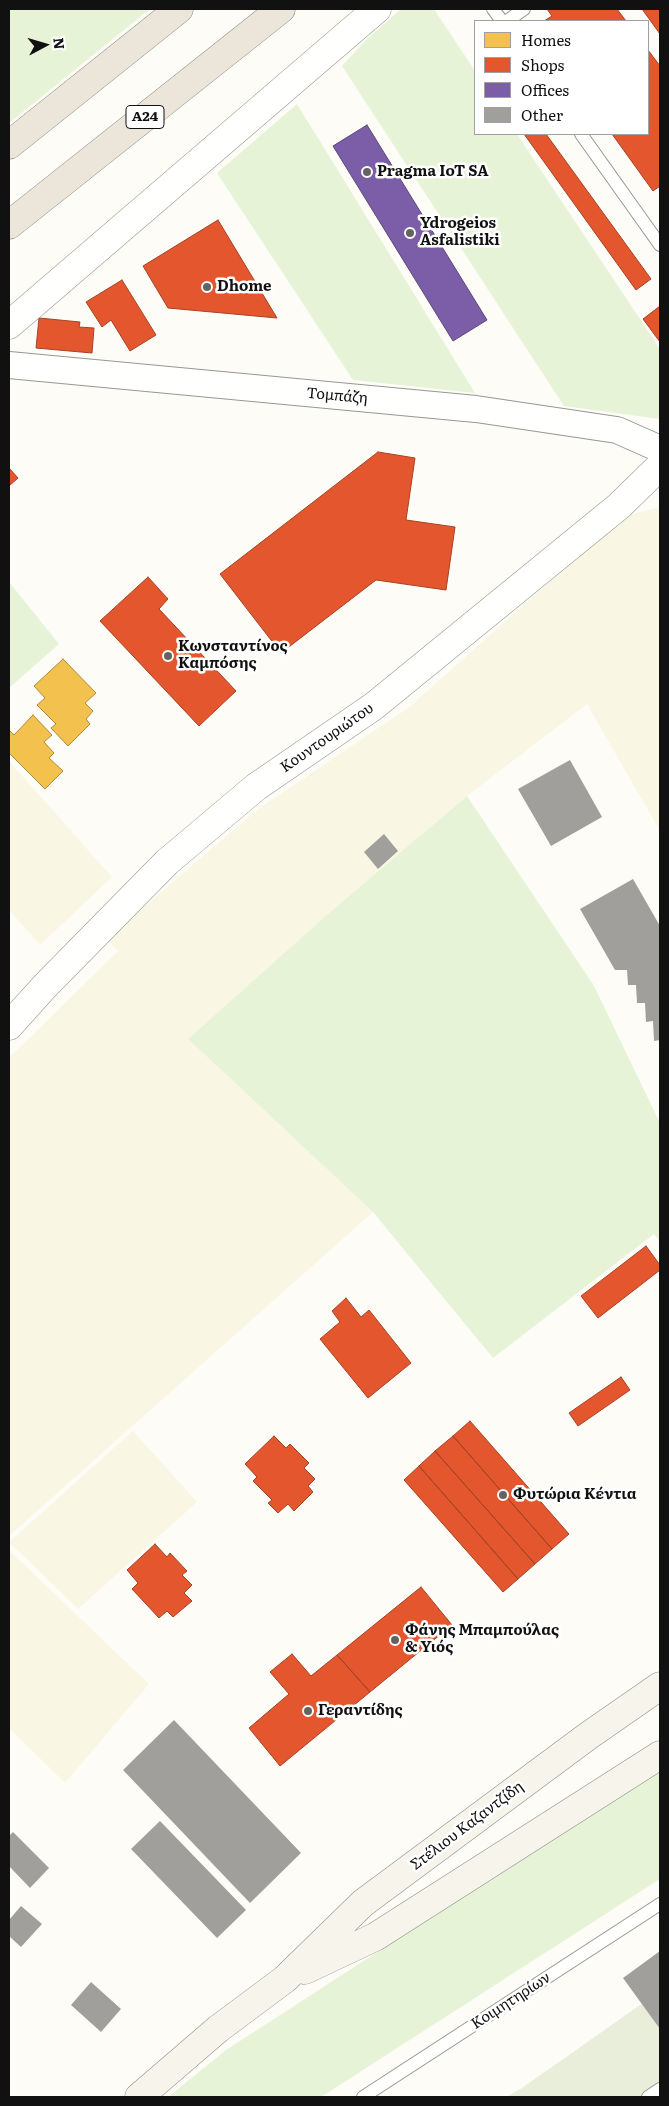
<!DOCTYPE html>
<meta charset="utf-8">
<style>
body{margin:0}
#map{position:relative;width:669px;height:2106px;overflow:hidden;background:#fdfcf7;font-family:Literata,serif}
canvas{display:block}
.frame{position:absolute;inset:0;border:10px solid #111;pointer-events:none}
.legend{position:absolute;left:474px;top:20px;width:175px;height:115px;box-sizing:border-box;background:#fff;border:1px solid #a0a0a0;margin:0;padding:6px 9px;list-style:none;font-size:15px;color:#111}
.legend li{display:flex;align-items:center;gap:10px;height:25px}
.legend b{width:25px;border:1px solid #a0a0a0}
.north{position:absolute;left:20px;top:20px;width:50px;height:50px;-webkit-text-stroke:4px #fff;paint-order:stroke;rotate:84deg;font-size:14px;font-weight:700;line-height:20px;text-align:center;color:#111}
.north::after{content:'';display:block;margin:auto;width:18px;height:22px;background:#111;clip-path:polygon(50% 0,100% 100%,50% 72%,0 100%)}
</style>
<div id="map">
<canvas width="669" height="2106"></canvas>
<div class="frame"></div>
<ul class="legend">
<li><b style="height:14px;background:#f2c14e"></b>Homes</li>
<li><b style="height:14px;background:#e4572e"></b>Shops</li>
<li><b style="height:14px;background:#7b5ea7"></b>Offices</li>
<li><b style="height:14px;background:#a19f9c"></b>Other</li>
</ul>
<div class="north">N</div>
</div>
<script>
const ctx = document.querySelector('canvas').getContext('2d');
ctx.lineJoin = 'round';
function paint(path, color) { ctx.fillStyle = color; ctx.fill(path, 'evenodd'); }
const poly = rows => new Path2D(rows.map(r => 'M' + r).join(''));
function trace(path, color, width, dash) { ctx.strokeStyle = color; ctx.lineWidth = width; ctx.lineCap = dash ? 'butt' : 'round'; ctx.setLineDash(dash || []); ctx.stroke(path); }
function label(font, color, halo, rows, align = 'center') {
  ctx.font = font + ' Literata,serif'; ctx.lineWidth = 5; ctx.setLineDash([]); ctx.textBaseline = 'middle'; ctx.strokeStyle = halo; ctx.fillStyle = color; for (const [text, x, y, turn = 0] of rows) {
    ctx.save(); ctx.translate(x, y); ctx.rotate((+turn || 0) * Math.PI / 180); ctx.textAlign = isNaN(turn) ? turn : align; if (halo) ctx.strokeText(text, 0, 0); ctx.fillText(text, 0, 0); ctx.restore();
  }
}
paint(poly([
 [660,507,660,831,587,704,467,796,329,913,188,1039,373,1212,9,1536,9,1058,118,951,106,939,258,809,408,708,624,516],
 [9,761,112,877,40,945,9,910],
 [133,1431,197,1502,78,1609,9,1542],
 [9,1550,149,1684,65,1783,9,1728]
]), '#f9f7e4');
paint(poly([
 [9,9,150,9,9,123],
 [401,9,434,9,475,71,475,134,517,134,660,349,660,419,564,406,342,66,366,40],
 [297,104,475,393,353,380,217,173],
 [9,582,59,644,9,688],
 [467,796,593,984,660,1123,660,1242,654,1234,493,1358,373,1212,188,1039,329,913],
 [660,1769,660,1879,321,2097,168,2097,226,2050]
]), '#e7f3d7');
paint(poly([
 [660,1991,660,2097,506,2097,522,2088]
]), '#e9eedb');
const homes = poly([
 [63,659,96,693,85,703,93,711,86,719,90,724,68,746,51,728,56,724,37,705,45,698,34,686,63,659],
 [33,715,52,735,44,742,54,753,49,758,63,771,45,789,9,753,9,730,14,735,33,715]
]);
paint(homes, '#f2c14e');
trace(homes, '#ae8c3c', 1);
const shops = poly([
 [547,9,617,9,626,21,544,21,552,16,547,9],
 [642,9,660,9,660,34,642,9],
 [648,50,660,66,660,186,653,191,612,134,648,134,648,50],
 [524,134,546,134,651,279,636,290,524,134],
 [218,220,277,318,168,308,143,266,218,220],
 [122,280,156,335,130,351,111,320,102,327,86,302,122,280],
 [660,306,660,342,643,319,660,306],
 [39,318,80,322,79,327,94,328,92,353,36,348,39,318],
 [378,452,415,458,406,520,455,527,446,590,376,580,281,653,220,574,378,452],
 [9,468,18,478,9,486,9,468],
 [148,577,168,599,159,609,236,691,199,726,100,621,148,577],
 [646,1246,660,1265,660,1270,598,1318,581,1296,646,1246],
 [346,1298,361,1317,369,1310,411,1363,368,1398,320,1339,340,1322,332,1311,346,1298],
 [621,1377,630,1390,578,1426,569,1413,621,1377],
 [470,1421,569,1534,552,1549,453,1436,470,1421],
 [274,1436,286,1448,290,1444,309,1463,304,1468,315,1479,308,1486,313,1492,294,1511,288,1504,278,1513,268,1503,272,1500,253,1481,257,1477,245,1464,274,1436],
 [453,1436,552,1549,535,1564,435,1451,453,1436],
 [435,1451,535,1564,518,1579,419,1466,435,1451],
 [419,1466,518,1579,503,1592,404,1480,419,1466],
 [155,1544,167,1557,170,1553,187,1571,182,1575,192,1585,184,1593,192,1601,173,1617,167,1611,159,1618,132,1589,138,1583,127,1570,155,1544],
 [421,1587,452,1625,370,1692,337,1655,421,1587],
 [292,1654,311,1676,337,1655,370,1692,280,1766,249,1728,289,1694,270,1672,292,1654]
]);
paint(shops, '#e4572e');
trace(shops, '#a54225', 1);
const offices = poly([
 [367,125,487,320,453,341,333,146,367,125]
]);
paint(offices, '#7b5ea7');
trace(offices, '#5b477a', 1);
paint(poly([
 [570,760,602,817,551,846,518,789],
 [384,834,398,851,378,869,364,852],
 [633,879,660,926,660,1040,654,1041,653,1021,646,1022,645,1003,637,1003,636,985,628,985,627,970,615,970,580,909],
 [174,1720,301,1853,250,1903,123,1770],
 [160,1821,246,1910,217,1938,131,1849],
 [13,1832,49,1868,30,1888,9,1866,9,1836],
 [21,1906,42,1924,21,1947,9,1936,9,1920],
 [660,1951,660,2029,623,1978],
 [91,1982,121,2009,101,2032,71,2005]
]), '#a19f9c');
const service = poly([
 [493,9,502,21],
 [507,21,524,9],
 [581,134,660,245],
 [363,2097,660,1904],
 [648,2097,660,2089]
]);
const minor = poly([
 [9,365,476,409,617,430,660,449]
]);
const tertiary = poly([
 [9,325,377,9],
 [9,1026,45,986,167,862,256,787,374,706,619,506,660,466]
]);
const secondary = poly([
 [305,1970,375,1937,660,1755],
 [139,2097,218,2029,285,1979,363,1903,588,1736,660,1686]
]);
const trunk = poly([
 [9,145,179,9],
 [9,225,281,9]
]);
trace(service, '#979795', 14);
trace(minor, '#979795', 28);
trace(tertiary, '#979795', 29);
trace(secondary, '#8e8d8b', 29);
trace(trunk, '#858482', 29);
trace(service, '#fffffe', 12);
trace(minor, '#fffffe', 26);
trace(tertiary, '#fffffe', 28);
trace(secondary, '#f6f4eb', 28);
trace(trunk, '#ece5da', 28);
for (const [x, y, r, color] of [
 [367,172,5,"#646362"],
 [410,233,5,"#646362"],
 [207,287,5,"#646362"],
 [168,656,5,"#646362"],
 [503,1495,5,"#646362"],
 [395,1640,5,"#646362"],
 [308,1711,5,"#646362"]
]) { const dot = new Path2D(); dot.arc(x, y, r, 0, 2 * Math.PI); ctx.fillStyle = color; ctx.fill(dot); trace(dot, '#fff', 2); }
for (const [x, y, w] of [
 [145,117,38]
]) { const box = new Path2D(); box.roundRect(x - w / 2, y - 11.5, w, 23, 4); ctx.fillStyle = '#fff'; ctx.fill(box); trace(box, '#111', 1); }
label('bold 14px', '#111', null, [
 ["Α24",145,117]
]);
label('bold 15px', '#111', '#fff', [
 ["Pragma IoT SA",377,172],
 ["Ydrogeios",420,224],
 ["Asfalistiki",420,241],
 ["Dhome",217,287],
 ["Κωνσταντίνος",178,647],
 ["Καμπόσης",178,664],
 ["Φυτώρια Κέντια",513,1495],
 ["Φάνης Μπαμπούλας",405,1631],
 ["& Υιός",405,1648],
 ["Γεραντίδης",318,1711]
], 'left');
label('15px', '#111', '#fff', [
 ["Τομπάζη",337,396,5],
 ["Κουντουριώτου",327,738,-35],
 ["Στέλιου Καζαντζίδη",467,1826,-37],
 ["Κοιμητηρίων",511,2001,-33]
]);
</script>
